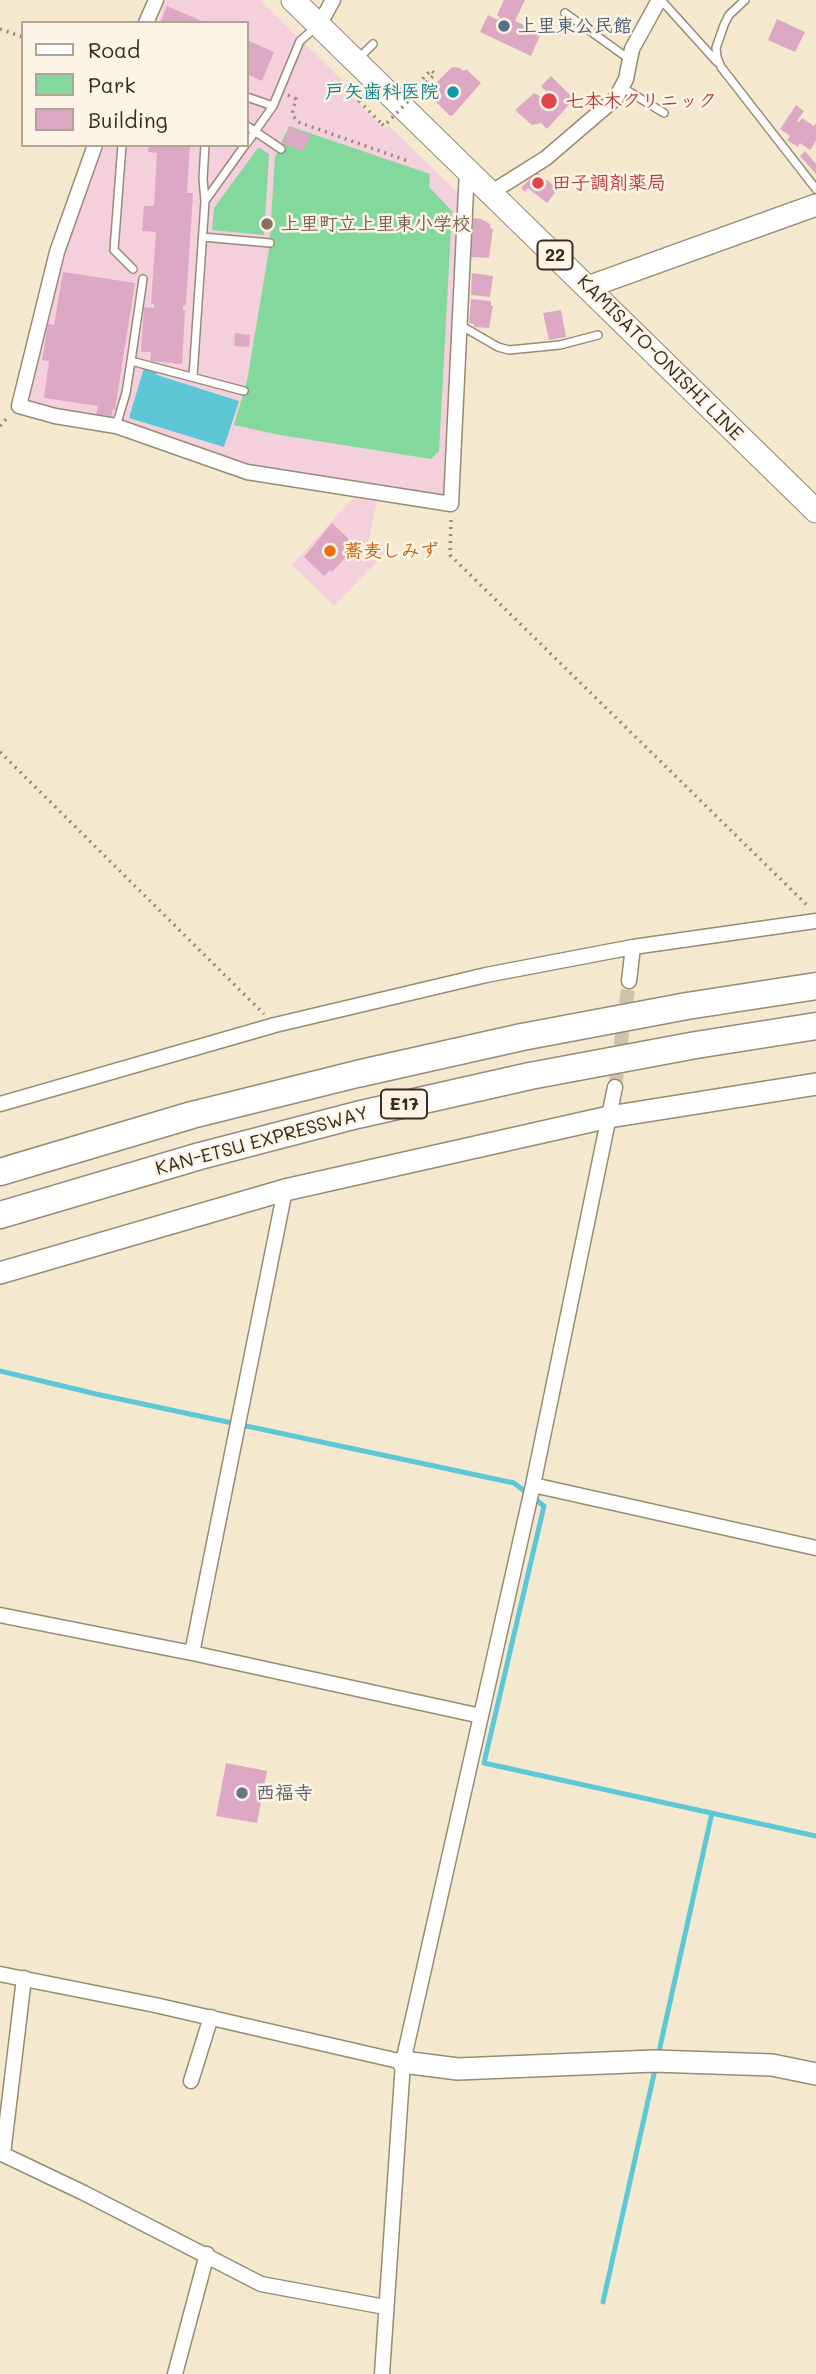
<!DOCTYPE html>
<meta charset="utf-8">
<style>
body{margin:0}
#map{position:relative;width:816px;height:2374px;overflow:hidden;background:#f4e9cf;font-family:Mali,sans-serif}
canvas{display:block}
.legend{position:absolute;left:21px;top:21px;width:228px;height:126px;box-sizing:border-box;background:#fcf5e5;border:2px solid #afa495;margin:0;padding:9px 12px;list-style:none;font-size:21px;color:#3b2a1e}
.legend li{display:flex;align-items:center;gap:14px;height:35px}
.legend b{width:35px;border:2px solid #afa495}
</style>
<div id="map">
<canvas width="816" height="2374"></canvas>
<ul class="legend">
<li><b style="height:9px;background:#fff"></b>Road</li>
<li><b style="height:19px;background:#83d99d"></b>Park</li>
<li><b style="height:19px;background:#dda8c4"></b>Building</li>
</ul>
</div>
<script>
const ctx = document.querySelector('canvas').getContext('2d');
ctx.lineJoin = 'round';
function paint(path, color) { ctx.fillStyle = color; ctx.fill(path, 'evenodd'); }
const poly = rows => new Path2D(rows.map(r => 'M' + r).join(''));
function trace(path, color, width, dash) { ctx.strokeStyle = color; ctx.lineWidth = width; ctx.lineCap = dash ? 'butt' : 'round'; ctx.setLineDash(dash || []); ctx.stroke(path); }
function label(font, color, halo, rows, align = 'center') {
  ctx.font = font + ' Mali,"Klee One",sans-serif'; ctx.lineWidth = 5; ctx.setLineDash([]); ctx.textBaseline = 'middle'; ctx.strokeStyle = halo; ctx.fillStyle = color; for (const [text, x, y, turn = 0] of rows) {
    ctx.save(); ctx.translate(x, y); ctx.rotate((+turn || 0) * Math.PI / 180); ctx.textAlign = isNaN(turn) ? turn : align; if (halo) ctx.strokeText(text, 0, 0); ctx.fillText(text, 0, 0); ctx.restore();
  }
}
paint(poly([
 [166,0,260,0,360,98,357,102,384,129,388,125,460,195,445,492,440,496,247,465,31,402,28,397,64,254,104,145,247,145,247,23,158,23],
 [353,498,377,501,368,545,389,549,334,606,292,565]
]), '#f4cfdc');
paint(poly([
 [289,126,430,174,429,187,452,211,439,451,431,459,280,435,234,425,247,381,269,250,275,157],
 [258,148,260,148,269,154,264,235,212,230,214,208]
]), '#83d99d');
paint(poly([
 [144,368,157,372,157,375,239,401,224,447,129,418]
]), '#5dc7d8');
trace(poly([
 [0,1371,96,1394,514,1483,544,1506,484,1763,816,1836],
 [658,2056,712,1813],
 [603,2302,656,2065]
]), '#5dc7d8', 5);
paint(poly([
 [504,0,525,0,515,21,541,33,531,56,480,32,488,15,498,20,500,17,497,15],
 [167,6,206,23,160,23],
 [777,19,805,32,795,52,768,40],
 [247,40,274,52,262,81,247,74],
 [452,67,460,68,464,71,466,69,481,83,452,116,449,115,430,96,438,87,435,84],
 [551,76,574,99,547,129,541,123,532,125,515,110,534,93,544,98,548,93,541,86],
 [796,105,804,111,797,121,799,122,802,118,814,126,816,123,816,141,810,150,800,143,798,147,787,140,790,136,780,129],
 [289,127,311,135,303,151,283,144],
 [149,145,190,145,187,193,193,193,186,305,183,305,183,310,185,310,182,364,150,361,151,352,141,352,144,307,154,308,154,304,151,304,156,232,142,231,144,206,154,206,157,153,148,152],
 [805,151,816,164,816,174,800,156],
 [537,172,558,189,547,203,528,188,525,192,521,188],
 [473,218,481,219,490,224,490,228,493,229,489,258,471,257],
 [63,272,135,283,115,409,113,409,111,417,96,414,98,406,44,398,49,361,42,360,48,324,54,325],
 [472,273,493,276,490,297,471,295],
 [471,299,491,301,491,306,493,306,489,328,474,327,474,324,469,323],
 [561,310,566,337,549,340,543,313],
 [235,333,250,335,249,347,234,346],
 [332,523,356,546,332,572,330,570,324,576,304,557],
 [226,1763,267,1771,257,1823,216,1816]
]), '#dda8c4');
trace(poly([
 [615,1087,629,981]
]), '#cfc3ac', 14, [14, 7]);
const lane = poly([
 [661,0,717,62],
 [745,0,729,15,724,25,716,48,717,57,721,67,816,189],
 [565,13,629,59],
 [359,58,373,44],
 [623,88,664,113],
 [247,97,273,106],
 [247,126,281,149],
 [247,143,273,106,300,41,315,28],
 [122,145,114,250,133,269],
 [205,201,245,145],
 [203,237,270,243],
 [460,325,498,347,509,350,560,345,598,335],
 [131,361,143,279],
 [193,376,205,201,203,179,205,145],
 [116,426,126,393,131,361,244,391]
]);
const street = poly([
 [146,23,156,0],
 [319,25,333,0],
 [95,145,57,252,19,406,55,416,116,426,247,472,451,504,467,169],
 [492,192,546,158,616,98,626,79,632,49,659,0],
 [629,981,633,947],
 [0,1104,275,1025,486,975,633,947,816,921],
 [533,1485,816,1548],
 [0,1615,192,1653,481,1716],
 [192,1653,285,1190],
 [0,1974,155,2005,403,2062],
 [191,2081,211,2017],
 [0,2153,84,2193,261,2284,385,2307],
 [3,2154,24,1978],
 [175,2374,207,2254],
 [382,2374,403,2062,533,1485,615,1087]
]);
const secondary = poly([
 [588,287,816,205],
 [0,1273,285,1190,609,1117,816,1084],
 [403,2062,458,2069,654,2061,772,2065,816,2074]
]);
const primary = poly([
 [293,0,816,511]
]);
const highway = poly([
 [0,1172,192,1115,357,1074,522,1037,687,1006,816,986],
 [0,1215,200,1156,357,1115,530,1076,696,1045,816,1026]
]);
trace(lane, '#988a76', 10);
trace(street, '#988a76', 17);
trace(secondary, '#988a76', 24);
trace(primary, '#988a76', 25);
trace(highway, '#988a76', 29);
trace(poly([
 [0,29,23,37],
 [413,89,431,70,435,74,424,85],
 [288,95,296,99,292,114,298,122,408,161],
 [364,96,359,101,382,124],
 [0,426,8,417],
 [451,520,450,555,809,907],
 [0,752,264,1014]
]), '#988a76', 3.5, [2, 5]);
trace(lane, '#fff', 7);
trace(street, '#fff', 14);
trace(secondary, '#fff', 21);
trace(primary, '#fff', 23);
trace(highway, '#fff', 26);
trace(poly([
 [382,124,384,126,424,85]
]), '#988a76', 3.5, [2, 5]);
for (const [x, y, r, color] of [
 [504,26,7,"#5c6f8a"],
 [453,92,7,"#0f9aa8"],
 [549,101,9,"#e0444e"],
 [538,183,7,"#e0444e"],
 [267,224,7,"#8d6e63"],
 [330,551,7,"#e8710a"],
 [242,1793,7,"#6b7280"]
]) { const dot = new Path2D(); dot.arc(x, y, r, 0, 2 * Math.PI); ctx.fillStyle = color; ctx.fill(dot); trace(dot, '#fcf5e5', 2.5); }
for (const [x, y, w] of [
 [555,255,35],
 [404,1104,46]
]) { const box = new Path2D(); box.roundRect(x - w / 2, y - 14.5, w, 29, 5); ctx.fillStyle = '#fcf5e5'; ctx.fill(box); trace(box, '#3b2a1e', 2); }
label('bold 18px', '#3b2a1e', null, [
 ["22",555,255],
 ["E17",404,1104]
]);
label('bold 19px', '#4e5e75', '#fcf5e5', [
 ["上里東公民館",518,26]
], 'left');
label('bold 19px', '#0d838f', '#fcf5e5', [
 ["戸矢歯科医院",439,92]
], 'right');
label('bold 19px', '#be3a42', '#fcf5e5', [
 ["七本木クリニック",565,101],
 ["田子調剤薬局",552,183]
], 'left');
label('bold 19px', '#785e54', '#fcf5e5', [
 ["上里町立上里東小学校",281,224]
], 'left');
label('19px', '#3b2a1e', '#fcf5e5', [
 ["KAMISATO-ONISHI LINE",660,358,45],
 ["KAN-ETSU EXPRESSWAY",262,1141,-15]
]);
label('bold 19px', '#c56008', '#fcf5e5', [
 ["蕎麦しみず",344,551]
], 'left');
label('bold 19px', '#5b616d', '#fcf5e5', [
 ["西福寺",256,1793]
], 'left');
</script>
